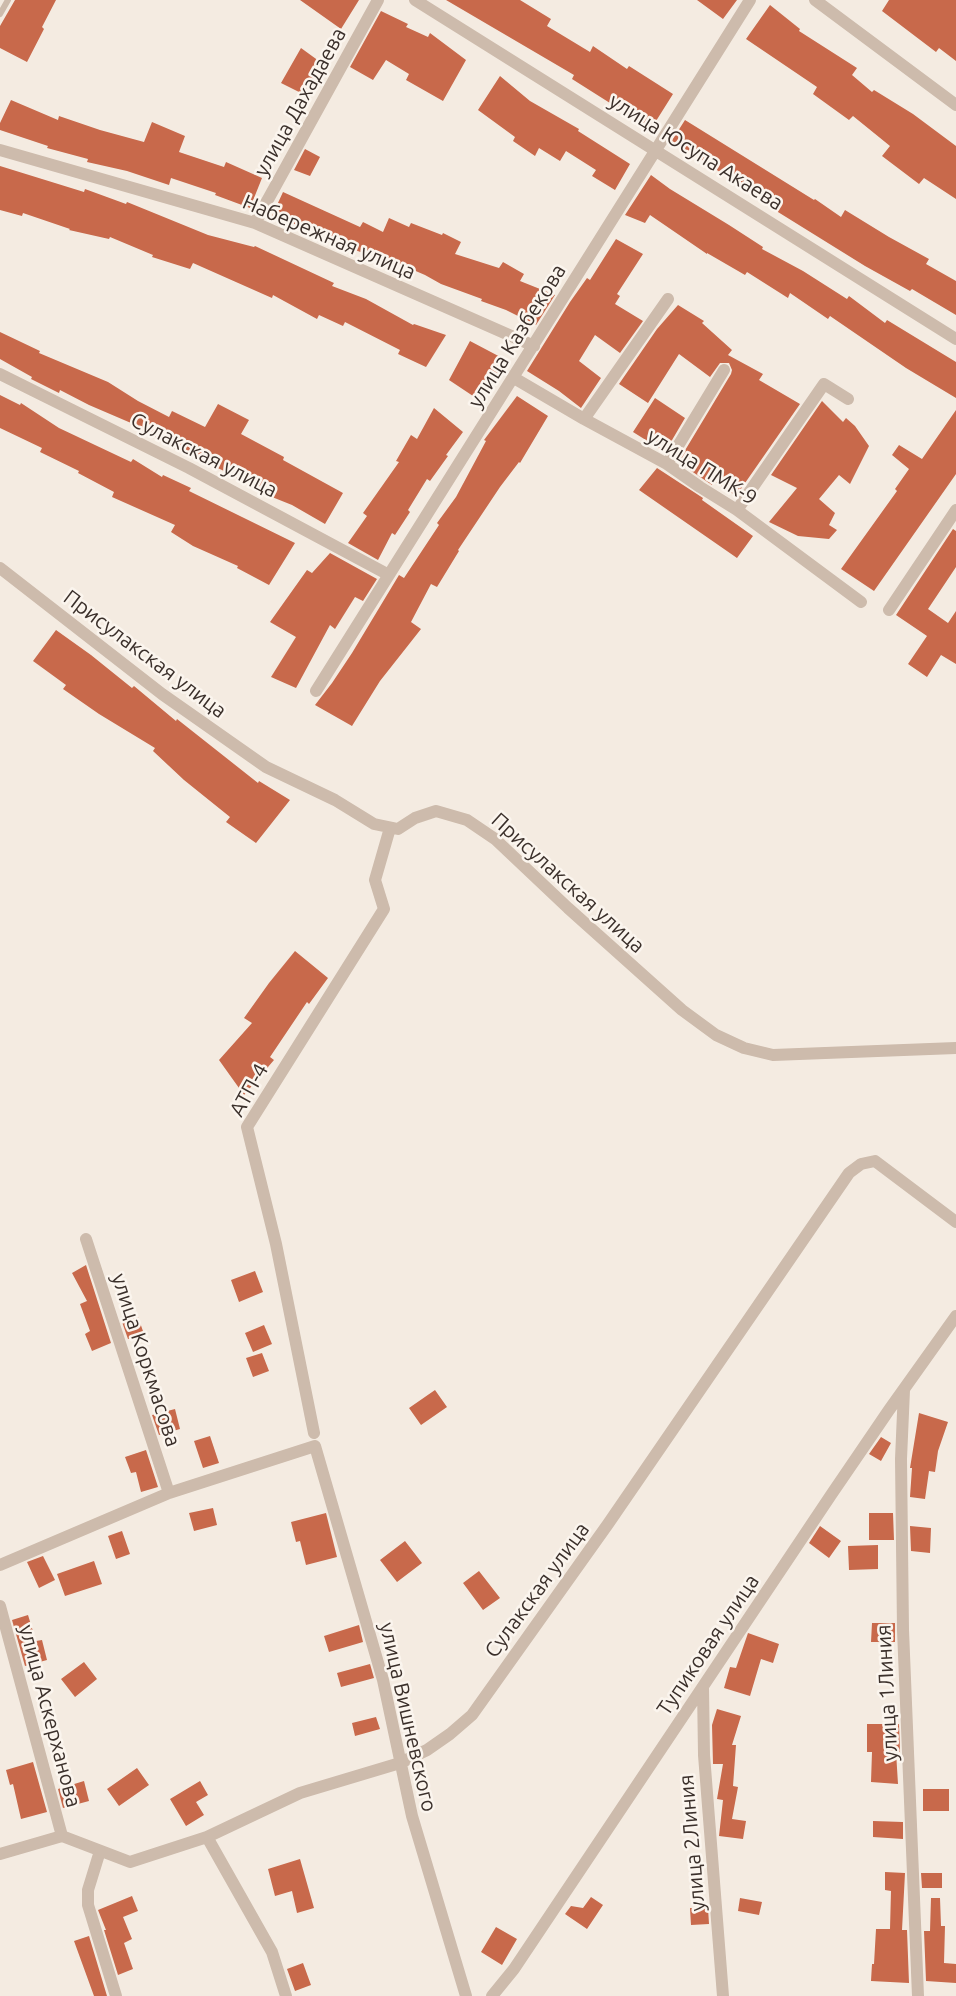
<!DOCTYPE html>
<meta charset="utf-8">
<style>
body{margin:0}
canvas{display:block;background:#f4ebe1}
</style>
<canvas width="956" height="1996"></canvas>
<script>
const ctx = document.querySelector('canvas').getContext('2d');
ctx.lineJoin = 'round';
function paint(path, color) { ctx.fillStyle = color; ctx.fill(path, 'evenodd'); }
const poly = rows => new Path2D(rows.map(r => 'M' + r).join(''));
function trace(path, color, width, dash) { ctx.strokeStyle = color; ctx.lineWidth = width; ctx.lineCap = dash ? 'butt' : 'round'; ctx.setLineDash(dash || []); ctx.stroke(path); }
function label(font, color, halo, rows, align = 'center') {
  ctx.font = font + ' Ubuntu,sans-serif'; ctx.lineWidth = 5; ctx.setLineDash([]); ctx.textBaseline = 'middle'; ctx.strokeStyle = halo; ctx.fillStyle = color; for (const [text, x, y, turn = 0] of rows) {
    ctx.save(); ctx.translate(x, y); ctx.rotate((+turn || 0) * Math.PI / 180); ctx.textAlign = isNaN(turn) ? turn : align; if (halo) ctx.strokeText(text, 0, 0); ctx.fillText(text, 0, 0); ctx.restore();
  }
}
paint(poly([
 [15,0,56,0,42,27,44,29,27,62,0,48,0,26],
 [300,0,359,0,341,29],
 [446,0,520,0,551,19,547,26,590,52,593,46,627,69,629,66,673,94,651,129,572,79,574,75],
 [697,0,737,0,723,19],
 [889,0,956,0,956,61,939,48,936,52,882,11],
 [770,5,800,29,799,31,857,68,852,75,872,92,874,90,913,114,956,146,956,199,924,178,919,184,882,156,890,146,853,116,849,120,813,94,817,87,746,39],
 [381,11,408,24,406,27,428,37,430,33,466,60,443,101,406,80,409,74,386,60,373,80,350,67],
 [301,48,323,64,303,94,281,83],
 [500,76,530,101,579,129,578,131,630,164,615,190,592,176,596,170,566,151,560,161,539,148,535,156,513,141,515,137,478,110],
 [11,100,58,120,59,116,100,130,144,142,152,122,185,136,179,152,224,167,226,162,262,178,250,208,215,195,216,193,171,178,169,185,127,171,87,162,88,159,47,148,48,146,0,130,0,123],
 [685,120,814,200,815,199,841,217,845,210,889,237,929,259,926,264,956,281,956,315,912,289,910,291,865,266,757,199,710,165,671,142],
 [305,149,320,157,310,176,294,170],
 [0,166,84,192,85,189,126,204,127,202,208,235,254,247,255,246,334,283,332,286,366,299,413,325,414,324,446,335,426,367,398,354,400,350,345,322,343,326,319,315,317,319,273,295,272,298,193,263,190,269,152,257,153,255,110,237,109,239,69,230,70,229,23,213,22,216,0,210],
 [651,175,670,189,729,225,763,247,762,249,803,271,847,299,849,296,885,323,887,320,956,362,956,398,906,368,830,316,828,319,790,293,788,298,747,272,745,275,707,253,707,254,650,215,645,223,625,215],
 [283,192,360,227,363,222,383,232,389,218,409,227,411,223,442,235,443,233,461,242,455,254,499,268,503,262,524,274,520,281,555,295,536,325,506,310,481,301,482,299,441,284,425,275,390,260,389,263,350,248,352,245,326,235,272,216],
 [616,239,643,254,617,294,620,296,615,304,643,321,620,353,595,335,579,361,601,378,581,408,559,391,527,371,570,302,587,278,590,280],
 [678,305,704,321,702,323,732,350,728,355,763,374,759,380,800,404,736,496,714,481,712,485,678,462,731,374,732,370,729,363,720,363,710,377,679,354,648,403,619,384,657,329],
 [0,332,40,351,39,353,108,382,138,401,169,417,172,411,205,427,218,404,249,420,241,434,284,457,283,460,343,493,325,524,292,505,262,493,222,470,158,441,159,439,130,425,131,423,89,405,60,390,59,393,31,379,32,377,0,359],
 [470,341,506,360,482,402,449,380],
 [0,395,20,405,21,403,59,428,131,462,133,459,162,477,163,475,191,488,189,491,295,543,269,585,237,568,238,566,193,546,171,532,175,525,112,497,114,492,78,473,79,471,40,452,42,448,0,428],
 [517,396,548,416,520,463,519,462,500,487,458,550,459,551,437,587,431,584,411,622,421,629,380,681,352,726,315,705,332,683,352,653,399,575,404,578,439,525,437,523,456,497,486,441,484,440],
 [655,398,685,418,665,452,633,432],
 [822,401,843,422,846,418,855,426,869,446,850,484,839,475,819,499,835,513,829,525,837,530,829,539,798,536,769,522,797,488,771,475],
 [434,408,463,432,446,455,448,456,430,481,427,479,408,510,410,512,395,535,392,533,378,560,348,543,367,516,363,513,399,462,396,461,411,435,417,439],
 [956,410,956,474,874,591,841,569,897,491,895,489,909,469,892,455,899,445,922,459],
 [657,468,703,498,702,500,753,536,737,558,639,490],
 [953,529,956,531,956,567,928,609,948,623,956,611,956,664,941,655,927,677,908,664,927,636,896,615],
 [330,553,377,579,363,601,355,597,335,629,330,625,296,688,271,677,296,637,270,622,307,570,312,573],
 [56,630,91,655,132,688,134,686,176,721,177,719,258,783,259,781,290,800,256,843,226,822,230,817,184,780,153,751,155,748,99,714,63,689,66,685,33,661],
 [295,951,328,978,309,1004,307,1002,270,1057,274,1060,244,1095,219,1060,252,1023,244,1018,269,983],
 [86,1265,111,1343,92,1351,85,1334,90,1331,80,1304,87,1301,72,1273],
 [255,1271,263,1292,239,1302,231,1280],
 [137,1314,144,1334,128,1339,121,1319],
 [264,1325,272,1344,253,1352,245,1333],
 [262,1353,269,1371,253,1377,246,1358],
 [435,1390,447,1407,421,1425,409,1408],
 [175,1409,180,1429,159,1435,152,1415],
 [919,1413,948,1422,938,1451,935,1472,929,1471,925,1499,910,1497,912,1468,910,1468],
 [210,1436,219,1463,203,1468,194,1441],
 [881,1437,891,1443,881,1461,869,1454],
 [146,1450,158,1487,141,1492,136,1472,131,1473,125,1457],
 [213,1508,217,1525,194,1531,189,1513],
 [326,1513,337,1557,306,1565,300,1541,296,1542,291,1522],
 [869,1513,893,1513,894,1540,869,1540],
 [820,1526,841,1541,829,1558,809,1543],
 [910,1526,931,1528,930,1553,911,1551],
 [122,1531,130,1554,116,1559,108,1536],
 [405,1541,422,1563,397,1582,380,1560],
 [878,1545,878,1569,849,1570,848,1546],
 [43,1556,55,1580,39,1588,27,1562],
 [94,1561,102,1584,65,1596,57,1574],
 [479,1571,500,1598,483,1610,463,1583],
 [28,1615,36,1641,42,1640,47,1660,25,1666,12,1620],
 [872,1623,895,1623,895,1642,871,1642],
 [359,1625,363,1642,329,1652,324,1636],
 [748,1633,779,1644,773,1663,761,1659,750,1696,724,1688,730,1667,736,1668],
 [84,1662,97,1679,75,1697,61,1679],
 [370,1664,374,1678,341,1687,337,1673],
 [717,1709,741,1716,732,1745,736,1745,733,1786,738,1787,732,1819,746,1821,743,1839,719,1836,723,1800,717,1799,723,1764,713,1764,712,1725],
 [376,1717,380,1729,355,1736,352,1723],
 [867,1724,899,1724,900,1752,896,1752,898,1784,871,1782,872,1752,867,1752],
 [33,1762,47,1812,21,1819,13,1784,10,1785,6,1770],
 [137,1768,149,1785,119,1806,107,1789],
 [84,1781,89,1801,63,1808,58,1789],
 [200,1781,208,1795,196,1802,204,1815,186,1826,170,1799],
 [923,1789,949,1789,949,1811,923,1811],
 [873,1821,903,1822,903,1839,873,1837],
 [300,1859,314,1908,297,1913,292,1891,275,1896,268,1869],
 [885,1872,905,1873,902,1930,907,1930,909,1983,871,1981,872,1964,874,1964,876,1929,890,1929,891,1891,885,1890],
 [921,1873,942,1873,942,1888,922,1888],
 [132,1896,138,1911,123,1917,132,1939,124,1943,133,1969,118,1975,104,1930,106,1930,98,1910],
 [591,1897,603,1905,587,1929,565,1914,571,1906,583,1908],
 [740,1898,762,1902,759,1915,738,1911],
 [931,1898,940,1898,941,1926,945,1926,944,1963,956,1964,956,1983,926,1981,924,1931,930,1931],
 [690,1908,708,1908,709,1924,691,1925],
 [496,1927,517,1939,502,1965,481,1952],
 [89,1936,107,1996,94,1996,74,1941],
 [303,1963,311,1985,295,1991,287,1969]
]), '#c8694b');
trace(poly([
 [0,14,8,0]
]), '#cdbbac', 6);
trace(poly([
 [415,0,956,339],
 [815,0,956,105],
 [0,150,255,223,534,346],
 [255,223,378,0],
 [0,374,189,468,389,575],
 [514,378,584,419,667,464,700,487,737,510,861,602],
 [584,419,668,299],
 [667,464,724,370],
 [737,510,824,384,848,399],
 [0,568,162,694,266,767,335,800,374,824,398,829,415,818,436,811,467,820,495,839,568,908,682,1010,716,1035,744,1048,773,1055,956,1048],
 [889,610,956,510],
 [316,691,750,0],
 [86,1239,169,1493],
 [904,1390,901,1459,903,1630,918,1996],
 [314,1433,276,1244,247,1127,384,909,375,880,390,828],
 [0,1565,169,1493,315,1446,383,1680,412,1816,466,1996],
 [0,1606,62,1836],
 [703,1687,704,1755,723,1996],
 [207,1837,272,1952,286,1996],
 [100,1851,88,1890,88,1905,116,1996],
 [0,1854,62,1836,130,1862,207,1837,300,1793,400,1763,427,1750,450,1734,472,1715,608,1524,849,1173,861,1164,875,1161,956,1222],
 [492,1996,514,1969,831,1495,889,1410,956,1316]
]), '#cdbbac', 12);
label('21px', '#3b302b', '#fbf5ee', [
 ["улица Дахадаева",300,102,-61],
 ["улица Юсупа Акаева",696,152,32],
 ["Набережная улица",329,237,23],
 ["улица Казбекова",517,336,-58],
 ["Сулакская улица",204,455,27],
 ["улица ПМК-9",702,467,32],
 ["Присулакская улица",145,654,37],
 ["Присулакская улица",568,883,42],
 ["АТП-4",249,1090,-61],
 ["улица Коркмасова",146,1360,72],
 ["Сулакская улица",537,1590,-54],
 ["Тупиковая улица",708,1645,-56],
 ["улица 1Линия",887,1693,-93],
 ["улица Аскерханова",50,1716,75],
 ["улица Вишневского",408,1717,77],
 ["улица 2Линия",692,1843,-95]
]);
</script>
